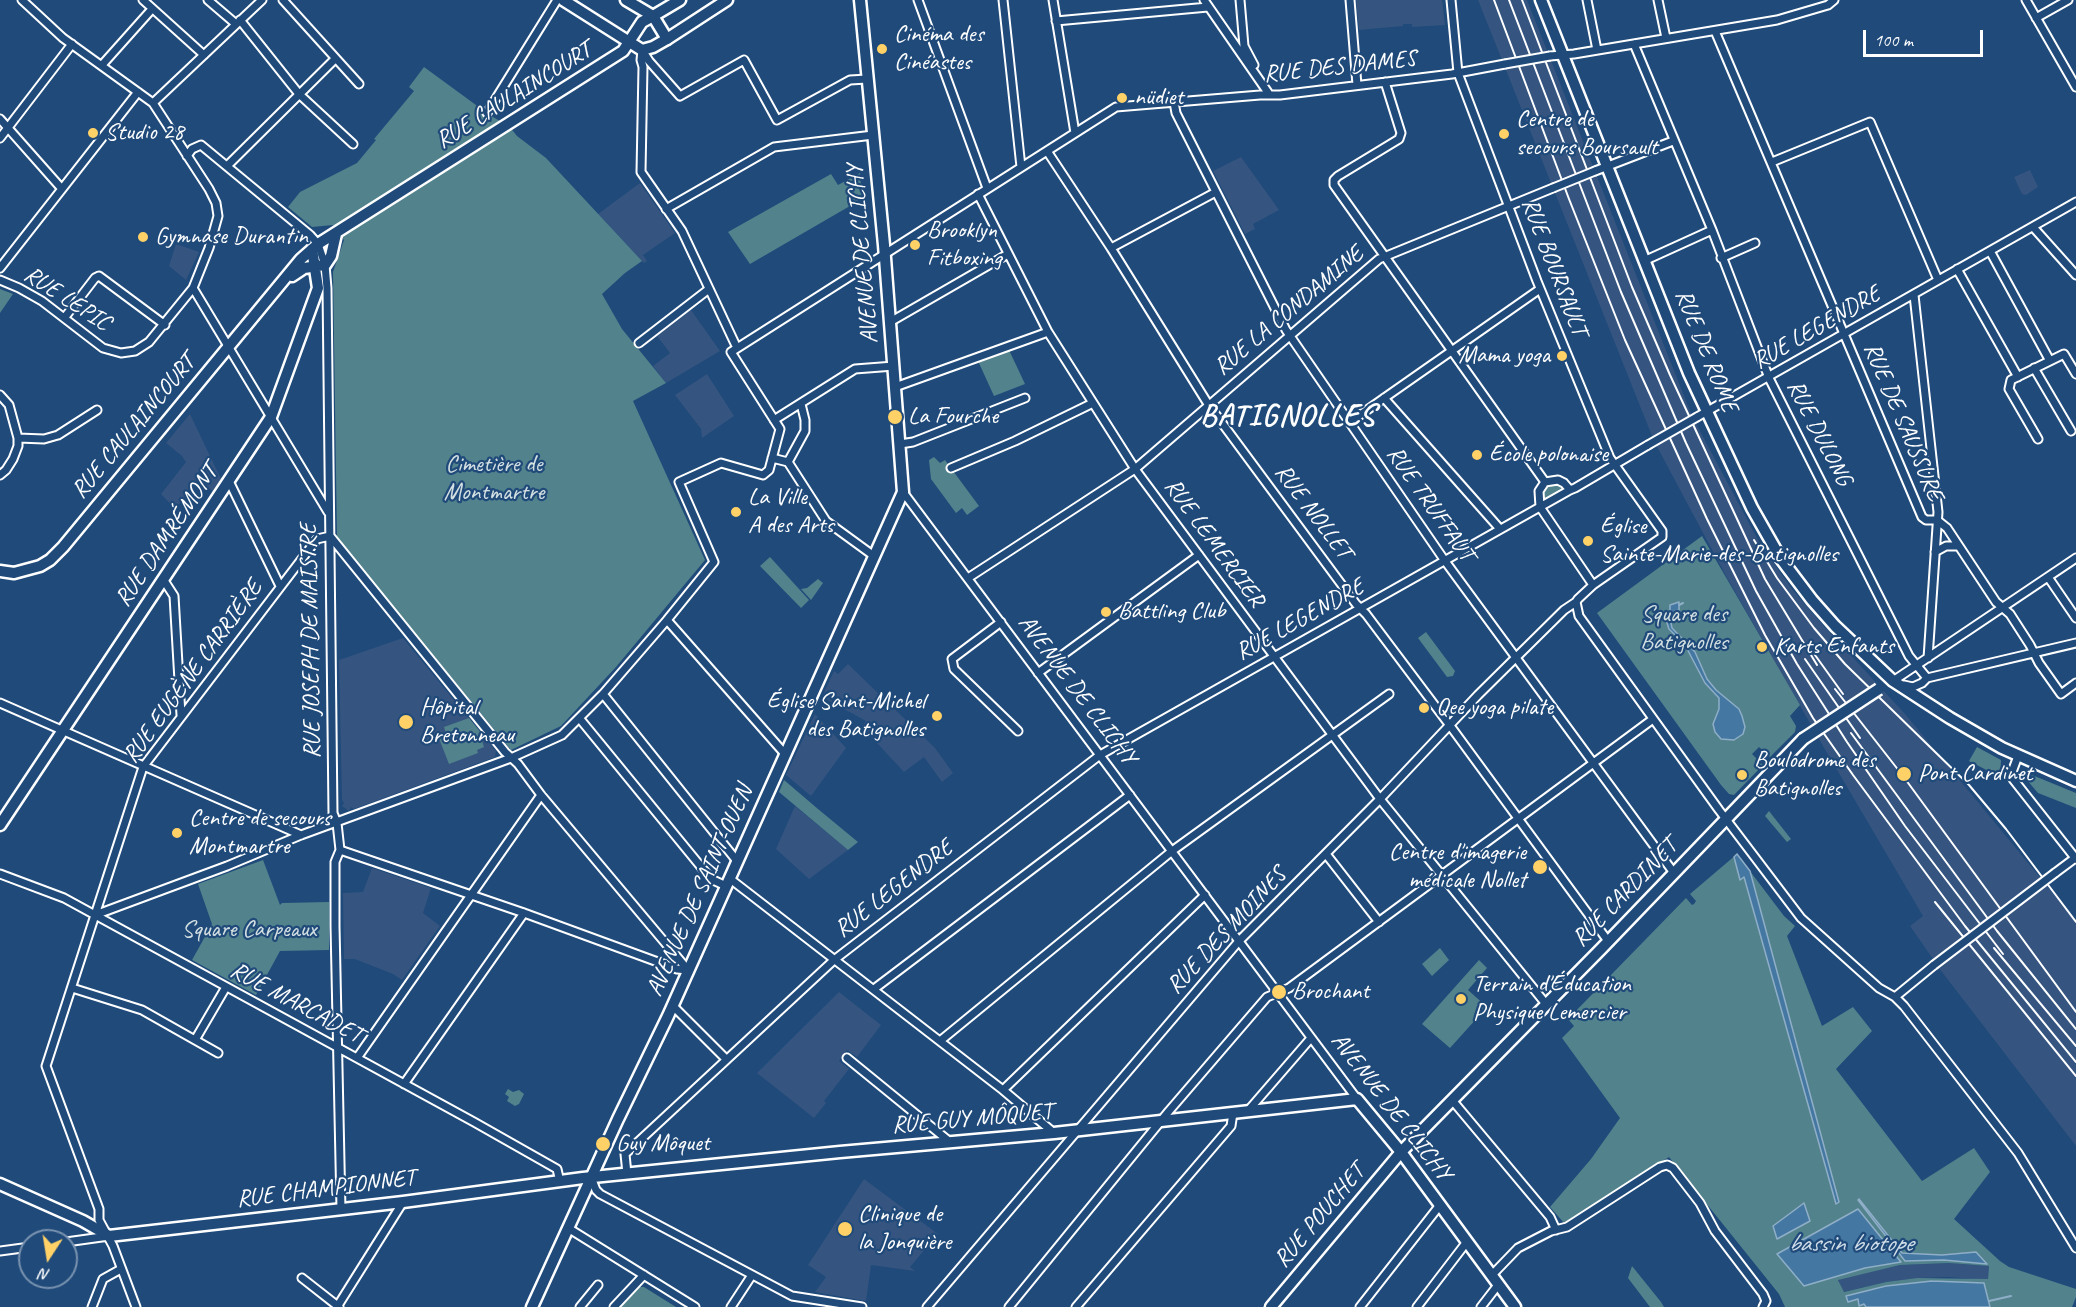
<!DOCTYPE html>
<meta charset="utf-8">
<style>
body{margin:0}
#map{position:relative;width:2076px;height:1307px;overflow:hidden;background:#1f4a7a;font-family:Caveat,sans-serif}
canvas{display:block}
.north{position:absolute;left:18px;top:1229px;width:60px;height:60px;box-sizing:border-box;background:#1f4a7a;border:2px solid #7992af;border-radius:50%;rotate:192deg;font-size:16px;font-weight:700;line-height:24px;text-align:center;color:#fff}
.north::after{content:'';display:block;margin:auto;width:21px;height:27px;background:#ffd166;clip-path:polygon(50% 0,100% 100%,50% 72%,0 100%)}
.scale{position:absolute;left:1863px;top:30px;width:120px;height:27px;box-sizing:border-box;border:3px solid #fff;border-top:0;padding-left:8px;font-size:18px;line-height:21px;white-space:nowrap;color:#fff;-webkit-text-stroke:4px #1f4a7a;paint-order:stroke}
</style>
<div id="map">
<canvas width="2076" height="1307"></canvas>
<div class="north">N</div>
<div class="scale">100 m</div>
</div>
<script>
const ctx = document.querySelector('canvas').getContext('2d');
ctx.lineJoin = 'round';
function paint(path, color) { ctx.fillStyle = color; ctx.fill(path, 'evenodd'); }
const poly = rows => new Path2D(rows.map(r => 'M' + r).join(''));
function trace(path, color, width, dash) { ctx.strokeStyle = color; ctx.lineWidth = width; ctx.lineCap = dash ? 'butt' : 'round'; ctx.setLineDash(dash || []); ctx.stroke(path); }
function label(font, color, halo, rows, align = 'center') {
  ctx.font = font + ' Caveat,sans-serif'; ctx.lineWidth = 4.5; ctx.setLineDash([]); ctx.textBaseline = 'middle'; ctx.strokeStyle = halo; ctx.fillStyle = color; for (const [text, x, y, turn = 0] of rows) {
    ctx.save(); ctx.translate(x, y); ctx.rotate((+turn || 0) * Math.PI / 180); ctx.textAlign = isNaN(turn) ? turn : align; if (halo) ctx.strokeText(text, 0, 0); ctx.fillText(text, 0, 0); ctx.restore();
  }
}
paint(poly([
 [1356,0,1442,0,1445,25,1412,27,1412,24,1403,24,1403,26,1359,30],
 [1478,0,1527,0,1692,416,1759,542,1792,589,1822,624,1906,715,2076,921,2076,1146,1942,972,1910,926,1923,916,1823,746,1726,576,1654,441],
 [1241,157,1279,210,1253,224,1255,229,1245,234,1213,171],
 [2030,170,2038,187,2026,195,2022,194,2014,177],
 [640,183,675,233,643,255,647,261,644,263,598,214],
 [176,244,199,252,186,280,169,266],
 [691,310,720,351,666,383,653,366,670,353,657,336],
 [707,374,734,416,702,438,701,429,675,395],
 [190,414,221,479,213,491,198,481,175,509,161,494,186,462,182,456,166,443],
 [403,638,496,751,495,757,354,809,351,807,349,811,342,806,344,803,342,800,339,660],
 [848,664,935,748,953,773,942,782,924,757,904,772,862,727,866,721,822,697,834,671,838,674],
 [815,714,846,748,811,796,786,775],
 [795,806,848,850,809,879,776,849],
 [372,868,431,888,423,913,440,926,402,980,393,974,355,959,344,959,343,893,363,892],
 [839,992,881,1025,857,1057,847,1050,839,1061,849,1069,824,1101,826,1103,814,1118,757,1073],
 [864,1179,938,1234,910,1267,915,1271,871,1265,866,1301,815,1292,826,1277,808,1265],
 [1949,1263,1989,1266,1988,1280,1948,1277,1917,1278,1886,1282,1843,1292,1838,1279,1900,1265]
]), '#355580');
paint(poly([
 [424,67,491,116,509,126,517,136,546,158,642,261,625,273,602,294,622,329,666,383,633,401,705,560,616,667,561,726,511,750,337,538,333,272,344,240,333,225,312,227,288,207,300,192,357,163,376,140,374,139,414,91,409,87],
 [860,173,862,199,750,264,728,232,831,174,838,185],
 [0,289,13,294,0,313],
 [1009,350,1025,384,994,396,978,361],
 [934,457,940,463,945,460,979,506,967,515,962,508,956,513,931,479,929,460],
 [1555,483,1559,484,1564,490,1544,502,1542,495,1543,489,1548,484],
 [1702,536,1800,705,1790,716,1796,726,1795,732,1770,757,1759,747,1752,754,1763,765,1734,795,1729,794,1721,785,1597,613],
 [770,557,809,600,801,608,760,566],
 [818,579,823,583,811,600,801,589,807,588],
 [1426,632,1455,671,1453,676,1447,677,1418,638],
 [469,718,486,739,482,741,484,747,477,750,478,753,449,764,438,736,446,733,444,727],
 [1977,747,2001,760,2000,777,1969,761],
 [2032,775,2076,793,2076,808,2038,793,2026,779],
 [784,780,818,809,858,842,848,850,779,792],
 [1769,811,1791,839,1787,842,1765,816],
 [1737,854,1784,916,1795,926,1787,936,1822,1026,1853,1007,1872,1031,1836,1069,1922,1181,1974,1148,1990,1172,1954,1219,2000,1261,2009,1267,2076,1289,2076,1297,2072,1307,1785,1307,1779,1294,1669,1157,1564,1223,1550,1207,1591,1159,1620,1118,1562,1038,1574,1026,1568,1019,1686,898,1692,905,1694,904,1696,901,1690,894],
 [1949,1263,1989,1266,1988,1279,1917,1278,1886,1282,1844,1292,1838,1280,1900,1265],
 [263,860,280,905,282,903,329,902,329,950,280,951,256,995,192,960,212,924,198,884],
 [1440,948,1449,960,1432,976,1422,964],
 [1479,960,1487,968,1468,990,1487,1007,1450,1048,1422,1024],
 [508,1089,513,1092,519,1090,524,1094,519,1104,515,1106,507,1101,509,1097,505,1094],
 [1632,1266,1661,1302,1664,1307,1650,1307,1628,1278],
 [638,1287,644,1287,676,1307,620,1307]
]), '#52828c');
const water = poly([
 [1679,602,1679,610,1675,611,1673,616,1671,623,1672,628,1695,652,1707,679,1716,690,1739,709,1742,716,1745,727,1743,734,1734,740,1721,739,1715,732,1713,724,1719,709,1719,698,1705,683,1685,645,1669,629,1667,623,1670,612,1670,605,1679,602],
 [1737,854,1750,871,1839,1202,1836,1204,1744,877,1740,880,1734,857,1737,854],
 [1859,1199,1902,1253,1942,1255,1976,1252,1987,1264,1944,1260,1905,1261,1858,1200,1859,1199],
 [1804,1203,1810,1221,1777,1239,1773,1226,1804,1203],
 [1858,1209,1901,1262,1865,1268,1804,1286,1777,1254,1858,1209],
 [1932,1281,1984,1283,1990,1307,1866,1307,1864,1304,1859,1306,1858,1299,1848,1302,1846,1296,1886,1286,1932,1281]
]);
paint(water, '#4478a2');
trace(water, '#8faec7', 1.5);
trace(poly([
 [1679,605,1683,603],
 [1989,1301,2011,1296]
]), '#8faec7', 2);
const street = poly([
 [143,0,204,55],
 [208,0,236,24],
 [283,0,359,84],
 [918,0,987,188],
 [1003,0,1021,167],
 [1053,0,1075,133],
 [1204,0,1269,94],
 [1240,0,1244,46,1254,65],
 [1350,0,1357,85],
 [1451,0,1458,73,1537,281,1610,458,1662,531,1662,537,1593,585,1578,599,1576,602,1579,616,1719,810,1801,918,1879,988,1895,997,1904,1006,2018,1153,2076,1248],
 [1587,0,1597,50],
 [1658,0,1666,38],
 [2026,0,2076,87],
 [2036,18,2068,0],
 [240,20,299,94,353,144],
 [1056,21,1208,7],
 [1715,31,1922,517,1926,520,1937,520,1947,528,1996,602,2010,614,2030,645,2039,663,2061,694,2076,683],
 [1634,44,1712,230,1769,378,1909,656,1927,678],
 [642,50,641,60,643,67,641,172,682,231,737,348],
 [642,50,649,61,680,96,744,60,777,120,850,80,867,79],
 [1550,56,1574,54,1777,20,1828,5,1834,0],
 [102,65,152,9],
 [1385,82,1401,133,1399,139,1338,176,1334,180,1334,185,1545,482],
 [1174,102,1176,113,1286,330,1445,561,1674,873],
 [153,103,262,0],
 [487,113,557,0],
 [0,119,62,189],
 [0,138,72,44],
 [1047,151,1111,248,1208,404,1356,604,1366,614,1454,731,1608,941],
 [187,156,192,149,201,145,310,235,318,244,325,265,327,288,333,813,337,823,340,850,335,862,335,926,341,1209],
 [1772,162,1870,122,1938,280],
 [227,166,335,59],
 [1595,171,1673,141],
 [978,194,1048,332,1135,469,1380,799,1546,1004],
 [666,209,774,147,873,135],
 [2033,227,2076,275],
 [1111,248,1216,192],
 [1990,251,2050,361],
 [1721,258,1755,243],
 [1646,260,1712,230],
 [0,268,138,92],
 [1957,269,2018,377],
 [0,280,19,288,42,301,103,348,121,353,135,351,149,342,193,288,209,248,218,216,216,203,209,189,153,103,63,38,22,0],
 [193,288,328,512],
 [1914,295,1938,512,1928,658],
 [65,317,95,278,99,276,165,325],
 [890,322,1008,254],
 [639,343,709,289],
 [2034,368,2071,431],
 [895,387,1048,332],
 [0,395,9,405,18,438,18,446,13,459,6,470,0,475],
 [1384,398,1500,529],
 [1697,417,2076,202],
 [774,420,855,369,894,366],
 [1350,422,1540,289],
 [18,438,44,439,58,435,97,410],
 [2038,439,2009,389,2011,380,2064,354,2076,374],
 [900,444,913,442,1025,398],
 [772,458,788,462,826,521,874,556],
 [788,462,805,431,805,420,801,404],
 [951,468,1015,441,1093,403],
 [229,481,280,586],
 [1570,490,1564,483,1558,480,1545,482,1539,491,1540,507,1593,585],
 [903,492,1357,1099],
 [1935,552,1946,546,1957,546],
 [2048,577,2076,618],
 [968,578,1135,469,1379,259,1553,188],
 [163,579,174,596,181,715],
 [667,620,785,754],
 [1001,622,952,659,954,669,1018,731],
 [1038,673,1199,555],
 [1893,681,2076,558],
 [1904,685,1913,687,1922,683,1927,678,2076,643],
 [603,694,737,861],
 [0,703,301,835],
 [580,719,711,879,726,886],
 [2018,756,2012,772,2013,779,2076,859],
 [340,850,524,913,677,969,688,970],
 [1326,854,1379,922],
 [2055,873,2075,858],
 [0,874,64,898,474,1122,557,1169,560,1182],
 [729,878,1003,1090,1054,1133],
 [95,915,227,866,301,835,511,758,562,735,603,694,667,620,714,562,679,482,721,463,763,475,769,470,780,429,731,352,1116,107,1260,95,1280,95,1452,74,1505,64],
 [72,988,142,1010,195,1040,226,987],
 [874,989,1130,795],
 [1895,997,1934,965],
 [672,1005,726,1059],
 [195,1040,218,1053],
 [940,1041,1172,851,1389,694],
 [357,1058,541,795],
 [847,1058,950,1142],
 [404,1084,524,913],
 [1003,1090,1205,895],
 [1452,1100,1550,1217,1556,1230],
 [1247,1112,1311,1038],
 [627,1174,625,1154,834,960,1100,755,1570,490,1575,488,1648,445],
 [591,1177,596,1190,600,1194,792,1296,862,1307],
 [568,1228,695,1307],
 [66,1242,109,1236],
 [0,1251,30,1247],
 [1491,1276,1518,1248,1551,1231,1567,1227,1660,1167,1667,1165,1673,1168,1700,1203,1715,1231,1763,1294,1766,1301,1763,1307],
 [302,1278,339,1307],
 [92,1307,103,1279,121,1269],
 [136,1307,113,1246,99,1220,99,1209,46,1066,143,767,317,539,330,536,505,752,518,764,541,795,688,970],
 [337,1307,403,1202],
 [580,1307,598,1285],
 [614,1307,644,1275],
 [731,1307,752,1275],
 [927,1307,1239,941,1380,799,1478,695,1564,610,1576,602],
 [1009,1307,1169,1111,1267,997,1289,988,1653,719],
 [1076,1307,1231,1126,1233,1113],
 [1360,1307,1440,1205],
 [1417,1307,1466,1243],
 [1481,1307,1498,1285]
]);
const secondary = poly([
 [1541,0,1689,373,1752,508,1781,559,1812,600,1835,626,1893,681,1950,718,2002,748,2076,781],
 [292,276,304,268,325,265,331,256,336,234],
 [0,571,14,573,40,566,50,560,63,547,301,259,318,244,623,51,642,22,653,16,667,39],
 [0,825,271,417,318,288,312,249],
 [0,1184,83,1221,109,1236,403,1202,583,1178,840,1152,1054,1133,1357,1099,1401,1152,1515,1307],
 [1271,1307,1401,1152,1602,948,1803,739]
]);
const primary = poly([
 [563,0,642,50,653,47,667,39,727,0],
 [626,0,653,16,680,0],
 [532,1307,618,1119,668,1016,903,492,884,245,860,0]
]);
trace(street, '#fff', 11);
trace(secondary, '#fff', 15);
trace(primary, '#fff', 15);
trace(street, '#1f4a7a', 7);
trace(secondary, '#1f4a7a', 10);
trace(primary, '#1f4a7a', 10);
trace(poly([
 [1494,0,1569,199,1625,340,1707,519,1765,635,1813,718,1853,775,1965,926,2076,1062],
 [1509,0,1621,292,1686,443,1756,591,1797,664,1847,742,1905,826,2003,954],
 [1522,0,1632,287,1670,375,1765,579,1817,665],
 [1754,540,1777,578,1814,628,1845,664,1969,785,2006,829,2076,922],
 [1815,655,1843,694],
 [1805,659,1860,738],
 [1835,689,1903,776,2076,1012],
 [1851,733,1997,931,2076,1029],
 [1935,902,2076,1076],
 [1994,948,2076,1046]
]), '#fff', 2);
const streetBridge = poly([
 [1505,64,1550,56],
 [1553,188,1595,171],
 [1648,445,1697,417],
 [1934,965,2055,873]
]);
const secondaryBridge = poly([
 [1803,739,1879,689]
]);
trace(streetBridge, '#fff', 11, []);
trace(secondaryBridge, '#fff', 15, []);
trace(streetBridge, '#1f4a7a', 7);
trace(secondaryBridge, '#1f4a7a', 10);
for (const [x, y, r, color] of [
 [882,49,6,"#ffd166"],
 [1122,98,6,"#ffd166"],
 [93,133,6,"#ffd166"],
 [1504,134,6,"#ffd166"],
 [143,237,6,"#ffd166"],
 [915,245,6,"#ffd166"],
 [1562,356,6,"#ffd166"],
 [895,417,8,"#ffd166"],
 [1477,455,6,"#ffd166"],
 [736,512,6,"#ffd166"],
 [1588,541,6,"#ffd166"],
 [1106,612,6,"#ffd166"],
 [1762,647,6,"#ffd166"],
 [1424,708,6,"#ffd166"],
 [937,716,6,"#ffd166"],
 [406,722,8,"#ffd166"],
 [1904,774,8,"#ffd166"],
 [1742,775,6,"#ffd166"],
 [177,833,6,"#ffd166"],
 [1540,867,8,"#ffd166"],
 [1279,992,8,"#ffd166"],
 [1461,999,6,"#ffd166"],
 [603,1144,8,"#ffd166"],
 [845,1229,8,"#ffd166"]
]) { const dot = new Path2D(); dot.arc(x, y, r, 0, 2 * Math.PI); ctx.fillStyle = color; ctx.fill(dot); trace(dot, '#1f4a7a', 2); }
label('24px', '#fff', '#1f4a7a', [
 ["Cinéma des",894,35],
 ["Cinéastes",894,63],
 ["nüdiet",1134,98],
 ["Centre de",1516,120],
 ["secours Boursault",1516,148],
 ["Studio 28",105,133],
 ["Brooklyn",927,231],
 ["Fitboxing",927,259],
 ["Gymnase Durantin",155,237],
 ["Mama yoga",1550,356,"right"],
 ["La Fourche",908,417],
 ["École polonaise",1489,455],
 ["La Ville",748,498],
 ["A des Arts",748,526],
 ["Église",1600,527],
 ["Sainte-Marie-des-Batignolles",1600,555],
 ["Battling Club",1118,612],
 ["Karts Enfants",1774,647],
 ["Église Saint-Michel",925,702,"right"],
 ["des Batignolles",925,730,"right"],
 ["Hôpital",420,708],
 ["Bretonneau",420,736],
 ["Qee yoga pilate",1436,708],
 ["Boulodrome des",1754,761],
 ["Batignolles",1754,789],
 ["Pont Cardinet",1918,774],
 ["Centre de secours",189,819],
 ["Montmartre",189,847],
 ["Centre d'imagerie",1526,853,"right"],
 ["médicale Nollet",1526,881,"right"],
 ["Terrain d'Éducation",1473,985],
 ["Physique Lemercier",1473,1013],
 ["Brochant",1292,992],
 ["Guy Môquet",616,1144],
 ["Clinique de",858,1215],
 ["la Jonquière",858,1243]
], 'left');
label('24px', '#fff', '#1f4a7a', [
 ["RUE DES DAMES",1340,67,-6],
 ["RUE CAULAINCOURT",514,96,-32],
 ["AVENUE DE CLICHY",863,254,-95],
 ["RUE BOURSAULT",1554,267,69],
 ["RUE LEPIC",67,299,33],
 ["RUE LA CONDAMINE",1289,311,-40],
 ["RUE LEGENDRE",1817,328,-30],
 ["RUE DE ROME",1706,351,68],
 ["RUE DE SAUSSURE",1903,422,67],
 ["RUE CAULAINCOURT",134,427,-50],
 ["RUE DULONG",1819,433,63],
 ["RUE TRUFFAUT",1430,504,55],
 ["RUE NOLLET",1313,512,53],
 ["RUE DAMRÉMONT",167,536,-56],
 ["RUE LEMERCIER",1214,543,54],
 ["RUE LEGENDRE",1300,620,-29],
 ["RUE JOSEPH DE MAISTRE",311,641,-91],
 ["RUE EUGÈNE CARRIÈRE",193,672,-54],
 ["AVENUE DE CLICHY",1077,690,53],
 ["RUE LEGENDRE",894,889,-38],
 ["AVENUE DE SAINT-OUEN",700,891,-66],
 ["RUE CARDINET",1625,893,-46],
 ["RUE DES MOINES",1227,931,-47],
 ["RUE MARCADET",296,1003,28],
 ["AVENUE DE CLICHY",1391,1107,52],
 ["RUE GUY MÔQUET",972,1119,-5],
 ["RUE CHAMPIONNET",326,1189,-7],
 ["RUE POUCHET",1320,1216,-50]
]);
label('24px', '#d4e0e2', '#1f4a7a', [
 ["Cimetière de",494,465],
 ["Montmartre",494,493],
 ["Square des",1684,615],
 ["Batignolles",1684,643],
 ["Square Carpeaux",249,930]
]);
label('italic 26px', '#d0dde8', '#1f4a7a', [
 ["bassin biotope",1850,1244]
]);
ctx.letterSpacing = '1.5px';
label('bold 30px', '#fff', '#1f4a7a', [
 ["BATIGNOLLES",1288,417]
]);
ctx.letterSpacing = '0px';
</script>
